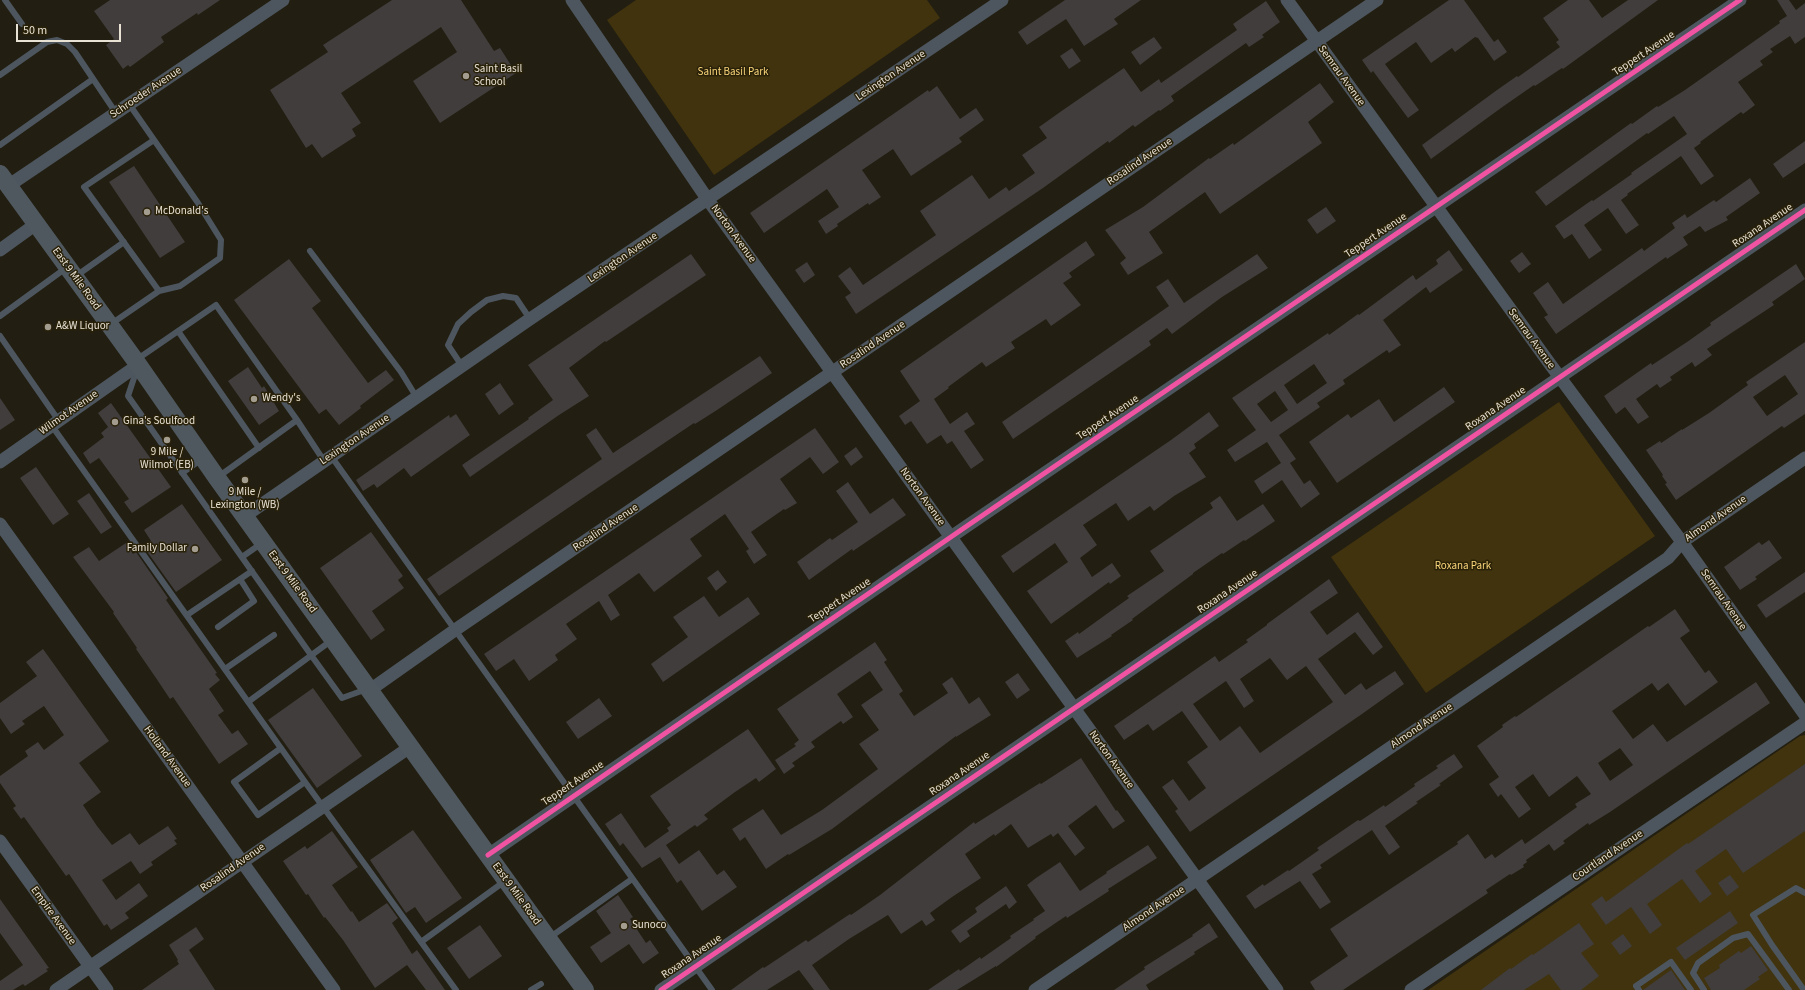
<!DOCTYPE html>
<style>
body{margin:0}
#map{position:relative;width:1805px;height:990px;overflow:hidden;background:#221e11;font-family:"Source Sans 3",sans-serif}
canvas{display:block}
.scale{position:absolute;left:16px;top:24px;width:105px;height:18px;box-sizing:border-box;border:2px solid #e8e2d4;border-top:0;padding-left:5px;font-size:12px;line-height:14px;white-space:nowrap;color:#e8e2d4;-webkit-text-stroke:3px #2a2109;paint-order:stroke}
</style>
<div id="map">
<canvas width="1805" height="990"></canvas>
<div class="scale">50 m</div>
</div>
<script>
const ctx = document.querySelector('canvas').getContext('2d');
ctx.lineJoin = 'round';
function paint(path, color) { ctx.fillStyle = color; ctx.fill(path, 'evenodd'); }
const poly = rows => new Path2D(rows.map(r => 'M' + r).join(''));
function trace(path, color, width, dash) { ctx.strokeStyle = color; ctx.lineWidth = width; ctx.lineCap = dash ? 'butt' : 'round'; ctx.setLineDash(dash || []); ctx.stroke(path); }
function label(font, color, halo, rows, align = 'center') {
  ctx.font = font + ' "Source Sans 3",sans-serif'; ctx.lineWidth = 3; ctx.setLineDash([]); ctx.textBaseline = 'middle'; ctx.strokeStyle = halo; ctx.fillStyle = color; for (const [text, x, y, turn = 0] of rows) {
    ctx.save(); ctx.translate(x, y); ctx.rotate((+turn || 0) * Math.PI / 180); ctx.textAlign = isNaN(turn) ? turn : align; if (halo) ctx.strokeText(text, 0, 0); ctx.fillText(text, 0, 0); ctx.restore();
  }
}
paint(poly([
 [636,0,927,0,940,18,714,175,607,20],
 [1559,402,1655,536,1426,693,1331,557],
 [1805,735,1805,990,1428,990,1800,736]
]), '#40330e');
paint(poly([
 [110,0,220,0,198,15,197,13,161,37,164,42,130,67,128,65,123,69,106,45,114,39,94,11],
 [392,0,461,0,494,51,500,48,516,73,440,123,413,81,457,52,441,27,341,93,361,123,352,129,356,136,322,158,312,144,306,148,270,90,328,52,323,45],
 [1065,0,1141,0,1114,19,1118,24,1084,46,1066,19,1027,45,1018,32],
 [1449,0,1464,0,1494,42,1498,39,1507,52,1494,61,1478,38,1475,37,1455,52,1452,48,1431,63,1416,42,1385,64,1419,110,1408,118,1373,71,1371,73,1362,60],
 [1568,0,1589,0,1602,18,1628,0,1658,0,1563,69,1562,68,1535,86,1534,85,1501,108,1431,159,1422,145,1497,90,1517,76,1518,77,1560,47,1556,42,1559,40,1543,18],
 [1777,0,1789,0,1796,10,1805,3,1805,37,1795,44,1790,36,1770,49,1773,52,1760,61,1763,65,1738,82,1755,105,1743,114,1741,112,1700,142,1701,143,1694,148,1714,176,1701,185,1681,156,1627,194,1628,195,1621,200,1639,225,1626,234,1608,208,1584,225,1602,250,1589,259,1572,234,1564,239,1555,226,1592,200,1593,201,1632,174,1631,173,1687,134,1674,116,1648,134,1647,133,1546,206,1535,192,1631,123,1632,124,1657,106,1658,107,1685,90,1780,23,1779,21,1787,16],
 [1266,1,1280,22,1262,35,1264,37,1249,47,1246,43,1171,96,1174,101,1160,111,1159,110,1135,127,1133,125,1109,143,1108,141,1043,188,856,314,845,297,851,293,838,276,850,267,863,285,936,235,920,211,972,175,989,199,1006,187,1009,191,1035,173,1022,155,1047,138,1039,127,1063,110,1124,68,1141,92,1159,79,1161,83,1237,30,1233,24],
 [1154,37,1162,48,1140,65,1131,52],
 [1072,48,1081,61,1069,69,1060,56],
 [1320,83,1334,102,1308,122,1322,143,1220,214,1205,192,1149,232,1163,253,1128,275,1120,263,1126,258,1105,230,1143,207,1209,158,1210,159,1233,143,1234,145],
 [937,86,960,119,976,108,984,120,959,138,962,142,911,176,893,149,862,170,881,197,869,205,868,203,837,224,838,226,826,234,818,221,839,207,827,189,764,233,750,213,928,90,929,92],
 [1805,141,1805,163,1783,178,1773,164],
 [134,166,185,242,160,258,109,182],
 [1750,178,1760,193,1726,217,1728,220,1705,232,1700,226,1683,237,1688,245,1667,259,1666,257,1556,334,1544,317,1548,315,1533,293,1548,282,1563,304,1642,248,1644,251,1675,228,1672,223,1685,214,1687,218,1714,200,1716,202],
 [1326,207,1336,221,1317,234,1307,220],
 [1086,241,1095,255,1069,273,1072,277,1063,283,1081,305,1051,326,1046,319,1011,342,1015,348,986,367,982,362,948,387,949,388,934,399,950,424,967,412,975,424,964,431,984,460,971,469,952,441,947,444,941,435,927,444,911,421,905,425,899,416,920,401,900,371],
 [1449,250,1463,270,1430,293,1426,287,1383,320,1401,345,1389,353,1387,350,1343,380,1345,384,1317,403,1320,407,1279,435,1296,459,1290,463,1304,484,1310,480,1320,494,1301,508,1282,480,1262,494,1254,481,1281,463,1267,442,1235,462,1227,450,1256,430,1232,398,1328,333,1329,335,1358,314,1359,315,1413,275,1416,280,1438,264,1436,260],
 [1314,364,1327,383,1297,404,1284,385],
 [1275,391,1288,410,1271,422,1257,404],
 [1522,252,1531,264,1519,273,1510,261],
 [691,254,706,275,606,342,605,341,569,368,589,396,559,415,470,477,462,465,529,419,528,418,553,400,528,365],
 [1257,254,1268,268,1222,297,1172,334,1167,328,1149,341,1151,345,1138,354,1013,439,1002,422,1169,306,1156,287,1168,279,1184,303],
 [289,259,321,301,312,308,368,383,386,370,394,380,360,406,361,408,339,425,326,409,319,414,234,300],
 [807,262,815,275,804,283,795,270],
 [1796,264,1805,279,1772,302,1774,305,1707,349,1712,355,1695,367,1692,362,1670,377,1672,380,1660,388,1657,384,1636,399,1649,417,1638,424,1625,407,1616,414,1604,396,1651,363,1652,365,1687,342,1711,325,1710,323],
 [1805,342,1805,414,1784,428,1782,426,1676,500,1665,484,1667,483,1662,476,1663,475,1646,450,1660,441,1661,443,1682,429,1682,430,1709,413,1748,385,1746,382],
 [1785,375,1798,394,1767,416,1753,397],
 [760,356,772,373,717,410,695,424,694,423,587,495,439,596,427,579,602,459,586,435,596,428,613,453],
 [248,367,262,388,264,386,279,411,259,425,228,381],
 [500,383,514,404,499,415,485,394],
 [1444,387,1455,402,1337,483,1309,442,1348,414,1351,418,1379,399,1394,422],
 [0,398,15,420,0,430],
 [111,403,171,487,132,513,124,502,129,499,99,458,90,464,83,453,104,437,101,433,108,427,98,413],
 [1209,412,1219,426,1194,444,1196,448,1189,453,1206,477,1174,496,1154,511,1150,506,1128,521,1116,503,1083,525,1097,545,1080,558,1092,577,1112,563,1121,576,1110,584,1109,582,1051,624,1027,591,1068,562,1055,543,1013,573,1001,556,1171,440],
 [456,414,470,435,411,477,404,468,377,488,374,484,363,491,356,480,449,415,450,418],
 [815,428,839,462,823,474,810,457,780,479,797,503,785,510,784,509,751,532,767,555,754,564,746,551,749,549,725,514,690,539,702,556,654,592,639,573,608,595,620,615,611,621,599,601,566,624,577,639,555,655,558,660,529,681,514,659,496,671,484,654],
 [856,447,863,457,851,466,844,456],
 [36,467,69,514,53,525,20,478],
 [848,482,870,514,893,498,906,515,853,551,852,549,809,580,797,562,830,538,832,540,858,522,836,491],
 [89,493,112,527,101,534,77,501],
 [1220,496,1237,521,1263,504,1275,521,1245,541,1244,540,1223,554,1222,553,1193,573,1193,574,1132,619,1133,620,1111,635,1112,636,1077,658,1065,641,1078,632,1079,634,1108,613,1129,598,1127,596,1164,571,1150,551,1213,508,1210,503],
 [182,504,222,560,176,592,143,546,151,541,144,530],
 [371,532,403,576,398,580,404,588,372,611,385,630,371,640,320,568],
 [1769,540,1782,558,1755,577,1757,579,1740,590,1724,567,1759,542,1762,545],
 [126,543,133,554,136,552,168,598,166,600,217,673,215,674,220,680,209,689,224,711,218,715,232,734,238,730,248,744,219,764,173,697,170,699,156,678,136,649,137,648,113,613,114,612,73,557,89,547,99,561],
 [718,570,727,582,716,591,707,578],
 [1805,572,1805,592,1766,618,1757,605],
 [1329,579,1338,593,1310,612,1327,635,1358,612,1383,647,1373,655,1355,632,1318,659,1345,695,1361,683,1366,690,1395,671,1404,684,1362,714,1190,832,1175,811,1178,809,1162,787,1173,779,1189,801,1206,788,1187,762,1208,747,1182,711,1153,731,1148,724,1124,740,1114,726,1215,656,1219,662,1248,642,1246,640,1267,625,1267,624],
 [1270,658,1287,680,1306,666,1333,702,1260,753,1240,726,1220,741,1193,704,1226,681,1244,708,1254,701,1240,679],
 [704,596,719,617,748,597,760,614,663,682,651,664,688,637,673,617],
 [1675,609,1690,631,1680,638,1705,673,1709,670,1718,682,1685,706,1668,683,1658,691,1652,683,1612,711,1633,739,1653,724,1667,742,1756,682,1770,703,1610,812,1589,825,1588,823,1563,841,1565,843,1554,851,1549,844,1526,860,1527,862,1523,865,1524,867,1511,875,1510,874,1486,890,1488,893,1343,990,1315,990,1310,982,1348,956,1330,929,1458,844,1457,842,1468,834,1485,859,1492,854,1495,858,1522,839,1525,844,1577,807,1575,804,1591,794,1577,776,1549,797,1533,774,1515,787,1531,809,1519,818,1501,794,1498,797,1489,784,1499,777,1477,746,1503,727,1502,725,1515,716,1516,717,1622,644,1648,626,1649,627],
 [1620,748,1633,765,1610,781,1598,763],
 [875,642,887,660,884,662,903,691,899,694,914,716,948,693,942,684,952,677,969,704,979,697,991,715,956,737,956,736,832,829,789,855,788,854,766,869,745,837,740,841,732,829,763,809,781,835,822,810,878,769,859,744,879,730,861,705,883,690,870,671,837,694,853,717,843,724,841,721,811,742,815,747,792,763,795,766,784,774,775,760,796,746,794,744,799,740,777,709],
 [43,649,109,741,79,763,101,792,83,805,97,826,112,845,130,833,139,845,168,826,177,839,174,840,177,844,151,862,153,865,140,874,131,861,102,880,116,900,139,883,148,896,125,913,129,918,111,930,107,924,104,926,69,874,66,876,24,817,21,819,13,808,16,806,0,783,0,776,28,756,25,751,38,742,44,750,64,735,44,706,22,721,25,724,11,734,0,718,0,703,37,676,26,662],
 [1018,673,1030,690,1017,699,1005,682],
 [313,688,362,756,317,788,268,720],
 [599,698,612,716,578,739,566,722],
 [748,729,776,769,759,782,756,778,735,792,704,815,708,819,697,827,695,825,666,845,679,864,699,850,717,875,724,870,737,887,702,911,681,880,677,883,660,857,642,868,623,843,620,846,605,824,621,813,645,848,669,831,667,828,671,825,650,796],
 [1454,754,1463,767,1439,784,1441,785,1416,802,1418,803,1385,826,1400,847,1389,855,1372,830,1320,865,1322,868,1312,874,1331,902,1320,909,1300,881,1255,909,1246,896,1263,884,1264,886,1288,870,1289,871,1319,850,1317,848,1358,820,1360,821,1384,805,1385,807,1415,786,1414,784,1438,768,1436,766],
 [1081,758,1116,811,1117,810,1125,821,1113,829,1096,805,1068,826,1085,848,1075,856,1058,833,1053,837,1051,834,1028,848,1011,824,995,836,994,834,965,854,981,878,952,897,930,913,935,920,926,926,922,920,901,934,888,915,849,939,812,965,830,990,814,990,799,970,767,990,731,990,763,967,764,968,806,940,808,942,850,914,851,915,880,895,974,822,975,824,1040,783,1041,784],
 [1805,764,1805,831,1743,873,1726,849,1695,871,1712,894,1700,903,1682,879,1647,904,1662,925,1650,934,1631,907,1606,925,1591,904,1602,896,1606,902,1687,843,1688,844],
 [413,830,462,898,426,923,415,907,406,913,370,860],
 [332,831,358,867,332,885,351,912,352,911,359,922,387,903,398,918,392,923,412,954,417,950,445,990,426,990,407,965,375,988,343,940,325,917,324,918,308,894,306,895,283,861,305,846,307,849],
 [1148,845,1157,858,1108,889,1109,891,1092,902,1067,918,1066,916,1035,937,1036,938,996,967,996,966,957,990,928,990,959,969,960,971,980,957,981,959,1011,938,1010,936,1034,920,1033,919,1045,911,1027,885,1036,878,1060,862,1080,891,1107,873,1106,872],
 [1730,875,1739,887,1727,896,1718,883],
 [1006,886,1017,902,1009,909,1006,904,967,931,970,936,960,943,951,931,977,912,975,908],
 [618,895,633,917,630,919,646,943,650,940,659,953,643,964,629,944,601,963,590,947,611,933,596,911],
 [0,899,49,968,46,969,48,971,25,986,23,984,13,990,0,990,0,981,23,965,0,933],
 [1730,911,1738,923,1685,960,1676,948],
 [1209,923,1218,937,1194,952,1195,954,1146,985,1149,990,1114,990,1145,969,1144,967,1193,936,1192,935],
 [1579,923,1594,944,1581,953,1599,976,1581,990,1561,990,1549,974,1524,990,1481,990,1510,968,1511,969,1532,954,1533,955],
 [480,925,502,956,469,979,447,948],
 [196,927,204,939,189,950,215,990,142,990,179,964,177,961,178,960,169,945],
 [1623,934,1632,946,1620,955,1611,943],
 [1751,946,1768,970,1758,977,1760,979,1744,990,1711,990,1704,978,1720,968,1719,965,1739,951,1741,953],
 [1671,970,1685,990,1643,990]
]), '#403d3c');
trace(poly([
 [5,0,22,24],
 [0,75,47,42,57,40,67,44,75,52,116,113],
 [154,140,84,187,159,291],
 [0,145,93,79],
 [310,251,401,372,417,398],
 [76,276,124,242],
 [0,316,66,268],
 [111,324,159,291,180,286,220,258,221,240,198,203,129,104],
 [178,331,259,448],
 [0,336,59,421],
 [136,360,216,305,297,420,218,477],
 [462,366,448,345,458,324,471,312,487,300,503,296,516,298,530,319],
 [137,369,128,396,311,655,342,698,367,689],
 [297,420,324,461],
 [52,426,305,782,456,990],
 [331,456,712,990],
 [182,473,202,459],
 [242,557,262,543],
 [187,615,252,571],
 [218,627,254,601,240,579],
 [225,669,274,635],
 [248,702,332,640],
 [281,748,234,782,258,815,305,782],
 [549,938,632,879],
 [421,942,505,881],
 [531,990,541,984],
 [1639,990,1636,986,1671,962,1691,990],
 [1704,990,1693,973,1698,963,1733,938,1748,934,1789,990],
 [1804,990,1772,945,1753,915,1796,888,1805,893]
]), '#4d565e', 6);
trace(poly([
 [572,0,708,200,1277,990],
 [1287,0,1550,364,1682,542,1805,715],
 [8,186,283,0],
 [0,250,36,224],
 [0,462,138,365],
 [245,516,530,319,1002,0],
 [0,524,334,990],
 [370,690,455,630,1377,0],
 [0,841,107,990],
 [488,855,964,528,1740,0],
 [56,990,410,747],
 [661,990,1805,210],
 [1035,990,1668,558,1682,542,1805,458],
 [1411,990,1805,723]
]), '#4d565e', 13);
trace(poly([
 [0,174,135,360,217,478,585,990]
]), '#4f585f', 18);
trace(poly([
 [488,855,964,528,1740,0],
 [661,990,1805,210]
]), '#f153a3', 5);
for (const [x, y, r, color] of [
 [466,76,4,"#a39d90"],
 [147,212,4,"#a39d90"],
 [48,327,4,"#a39d90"],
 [254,399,4,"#a39d90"],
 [115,422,4,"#a39d90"],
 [167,440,4,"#a39d90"],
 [245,480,4,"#a39d90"],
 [195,549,4,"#a39d90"],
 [624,926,4,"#a39d90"]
]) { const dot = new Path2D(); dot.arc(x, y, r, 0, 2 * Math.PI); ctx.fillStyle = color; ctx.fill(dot); trace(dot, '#2a2109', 1.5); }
label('11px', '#e8e2d4', '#2a2109', [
 ["Teppert Avenue",1644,54,-34],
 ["Lexington Avenue",891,76,-34],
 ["Semrau Avenue",1341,76,54],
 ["Schroeder Avenue",146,93,-34],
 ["Rosalind Avenue",1140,162,-34],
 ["Roxana Avenue",1763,226,-34],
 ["Norton Avenue",733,234,54],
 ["Teppert Avenue",1376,236,-34],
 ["Lexington Avenue",623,258,-34],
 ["East 9 Mile Road",76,279,54],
 ["Semrau Avenue",1531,339,54],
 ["Rosalind Avenue",873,345,-34],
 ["Roxana Avenue",1496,409,-34],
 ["Wilmot Avenue",69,413,-35],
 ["Teppert Avenue",1108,418,-34],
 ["Lexington Avenue",355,440,-34],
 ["Norton Avenue",922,497,54],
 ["Almond Avenue",1716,519,-35],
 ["Rosalind Avenue",606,528,-34],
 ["East 9 Mile Road",292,582,54],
 ["Roxana Avenue",1228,592,-34],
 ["Semrau Avenue",1723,600,55],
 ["Teppert Avenue",840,601,-34],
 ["Almond Avenue",1422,726,-34],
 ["Holland Avenue",167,757,54],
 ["Norton Avenue",1111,760,54],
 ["Roxana Avenue",960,774,-34],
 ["Teppert Avenue",573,784,-34],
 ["Courtland Avenue",1608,856,-34],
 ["Rosalind Avenue",233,868,-35],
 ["East 9 Mile Road",516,894,54],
 ["Almond Avenue",1154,909,-34],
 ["Empire Avenue",53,916,54],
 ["Roxana Avenue",692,957,-34]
]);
label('11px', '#e8e2d4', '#2a2109', [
 ["Saint Basil",474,70],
 ["School",474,83],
 ["McDonald's",155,212],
 ["A&W Liquor",56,327],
 ["Wendy's",262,399],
 ["Gina's Soulfood",123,422],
 ["9 Mile /",167,453,"center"],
 ["Wilmot (EB)",167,466,"center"],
 ["9 Mile /",245,493,"center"],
 ["Lexington (WB)",245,506,"center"],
 ["Family Dollar",187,549,"right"],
 ["Sunoco",632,926]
], 'left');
label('11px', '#f9d57a', '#2a2109', [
 ["Saint Basil Park",733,73],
 ["Roxana Park",1463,567]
]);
</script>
